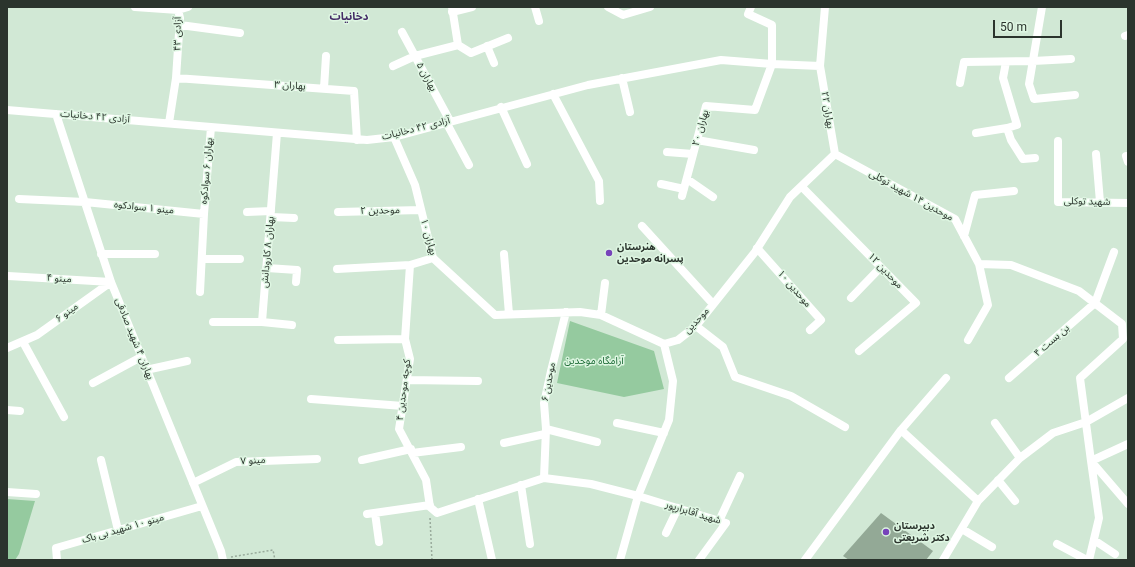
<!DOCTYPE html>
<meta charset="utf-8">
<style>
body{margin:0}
#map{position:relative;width:1135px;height:567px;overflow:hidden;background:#d1e8d5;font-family:Roboto,sans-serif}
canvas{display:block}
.frame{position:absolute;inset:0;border:8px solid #2b342d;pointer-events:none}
.scale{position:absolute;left:993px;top:20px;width:69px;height:18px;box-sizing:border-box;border:2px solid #2b342d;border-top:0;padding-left:5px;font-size:12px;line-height:14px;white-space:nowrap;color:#2b342d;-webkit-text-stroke:3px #def6e2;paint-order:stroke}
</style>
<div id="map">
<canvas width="1135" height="567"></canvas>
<div class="frame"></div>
<div class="scale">50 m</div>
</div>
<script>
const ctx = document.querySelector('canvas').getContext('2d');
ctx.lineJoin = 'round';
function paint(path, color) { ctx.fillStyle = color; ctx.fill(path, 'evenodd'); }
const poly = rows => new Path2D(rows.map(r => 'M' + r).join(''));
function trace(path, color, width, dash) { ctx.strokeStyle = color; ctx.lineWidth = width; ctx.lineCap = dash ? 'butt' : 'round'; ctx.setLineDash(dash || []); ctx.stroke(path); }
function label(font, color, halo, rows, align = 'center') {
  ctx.font = font + ' Roboto,"Noto Sans Arabic",sans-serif'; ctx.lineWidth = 3; ctx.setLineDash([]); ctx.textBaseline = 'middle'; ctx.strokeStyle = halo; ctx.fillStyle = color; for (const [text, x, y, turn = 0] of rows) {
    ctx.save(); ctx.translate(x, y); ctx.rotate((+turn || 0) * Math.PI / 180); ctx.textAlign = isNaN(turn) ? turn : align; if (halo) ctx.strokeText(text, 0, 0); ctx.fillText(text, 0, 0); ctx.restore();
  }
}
paint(poly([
 [570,321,654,351,664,389,624,397,557,383],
 [7,499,35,501,19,554,15,560,7,560]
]), '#95ca9f');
paint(poly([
 [881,513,933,551,926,560,849,560,843,556]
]), '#93a996');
trace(poly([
 [430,518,432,560],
 [231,557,273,550,275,560]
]), '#99ab9c', 1.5, [2, 2]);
trace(poly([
 [135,7,178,10,180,18,176,78,169,123],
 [535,7,539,21],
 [608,7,623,15,650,7],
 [825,7,820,66,835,154],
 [1042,7,1029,84,1034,99,1075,95],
 [178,10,188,7],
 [452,12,472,7],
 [180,25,240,33],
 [402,32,450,121],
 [1125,36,1128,35],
 [458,45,471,53,508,38],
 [487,46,494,63],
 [1006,62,1003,78,1017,125,1007,128,1011,140,1023,159,1035,158],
 [393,66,415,56,458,45,452,7],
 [176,78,354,91,357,140],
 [622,78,630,112],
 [960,83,964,62,1033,61,1071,59],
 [324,88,326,56],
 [553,94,599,181,600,201],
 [501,107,527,164],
 [7,110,367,140,394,137,588,85,721,60,772,64,820,66],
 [56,114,111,282,221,551,223,560],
 [446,122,469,165],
 [976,133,1007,128],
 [394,137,415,185,433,258,495,315,580,312,601,315,664,344,678,340,696,326,755,252,790,197,835,154],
 [697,140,754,150],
 [1058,141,1058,202,1128,203],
 [667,152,693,154],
 [835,154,955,219,979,264,1011,265,1079,291,1122,324,1123,339,1080,378,1091,461,1128,504],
 [1096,154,1100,202],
 [1126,156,1128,162],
 [687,179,713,197],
 [661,184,684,189],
 [802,187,916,303,859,351],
 [682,196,706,106,755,110,772,64,772,25,748,14,751,7],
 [19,199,85,202,204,214],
 [247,212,271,211],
 [338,212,421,210],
 [271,217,294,218],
 [642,226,713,304],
 [964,236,975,195,1014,191],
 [757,248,821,320,810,330],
 [101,254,155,254],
 [504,254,509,314],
 [433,258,410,265,405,339,410,359,399,429,426,480,430,507,437,513,544,478,591,484,638,496,669,420,673,381,664,344],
 [202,259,240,259],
 [267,268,297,270,296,282],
 [337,269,410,265],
 [8,276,111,282],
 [200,292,204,214,211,127],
 [851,298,881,267],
 [601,315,605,283],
 [213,322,262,322,277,133],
 [262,322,292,325],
 [696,326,723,347,735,377,791,396,845,427],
 [338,340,405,339],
 [968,340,988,305,979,264],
 [23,342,64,417],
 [7,348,37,335,111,282],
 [146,370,187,361],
 [1009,378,1095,303,1114,252],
 [407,380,478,381],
 [93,383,141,357],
 [311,399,403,406],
 [7,410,20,411],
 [617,423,664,433],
 [995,423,1020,458],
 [546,429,597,442],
 [901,430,946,378],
 [504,443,545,434],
 [412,453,461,447],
 [101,460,118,530],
 [362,460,411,449],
 [544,478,546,429,544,403,551,371,566,312],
 [998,480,1015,501],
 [193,483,236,462,317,459],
 [521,485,530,544],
 [7,492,36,494],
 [478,499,492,560],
 [375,513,379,542],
 [367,514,430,505],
 [719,521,740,476],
 [962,529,992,547],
 [666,533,678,508],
 [1094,540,1115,554],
 [1057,544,1087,560],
 [57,560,56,548,202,506],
 [620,560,638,496,726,523,699,560],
 [805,560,901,430,978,501],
 [943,560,978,501,1020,458,1053,433,1086,422,1128,398],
 [1089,560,1099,518,1091,461,1128,444]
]), '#fff', 8);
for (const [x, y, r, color] of [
 [609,253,4,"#7743ba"],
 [886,532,4,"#7743ba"]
]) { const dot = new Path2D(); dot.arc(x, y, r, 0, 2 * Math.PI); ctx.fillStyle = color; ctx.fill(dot); trace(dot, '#def6e2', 1.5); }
label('10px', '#2b342d', '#def6e2', [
 ["آزادی ۴۳",178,34,-89],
 ["بهاران ۵",426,77,61],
 ["بهاران ۳",290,86,4],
 ["بهاران ۲۲",827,110,81],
 ["آزادی ۴۲ دخانیات",95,117,5],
 ["بهاران ۲۰",701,128,-74],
 ["آزادی ۴۲ دخانیات",416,129,-14],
 ["بهاران ۶ سوادکوه",207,171,-85],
 ["موحدین ۱۴ شهید توکلی",911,196,29],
 ["شهید توکلی",1087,202,1],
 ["مینو ۱ سوادکوه",144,208,6],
 ["موحدین ۲",380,211,-1],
 ["بهاران ۱۰",428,237,75],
 ["بهاران ۸ کارودانش",268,252,-85],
 ["موحدین ۱۲",885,271,46],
 ["مینو ۴",59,279,4],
 ["موحدین ۱۰",794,289,49],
 ["مینو ۶",67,313,-36],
 ["موحدین",697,321,-47],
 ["بهاران ۴ شهید صادقی",134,339,68],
 ["بن بست ۴",1052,341,-41],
 ["موحدین ۶",549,382,-79],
 ["کوچه موحدین ۴",404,390,-83],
 ["مینو ۷",253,461,-3],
 ["شهید آقابرارپور",693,513,17],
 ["مینو ۱۰ شهید بی باک",123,529,-16]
]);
label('bold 10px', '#2b342d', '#def6e2', [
 ["هنرستان",617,247],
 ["پسرانه موحدین",617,259],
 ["دبیرستان",894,526],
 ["دکتر شریعتی",894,538]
], 'left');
label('10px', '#196833', '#def6e2', [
 ["آرامگاه موحدین",594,361]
]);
label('bold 11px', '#432b66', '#def6e2', [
 ["دخانیات",349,17]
]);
</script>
